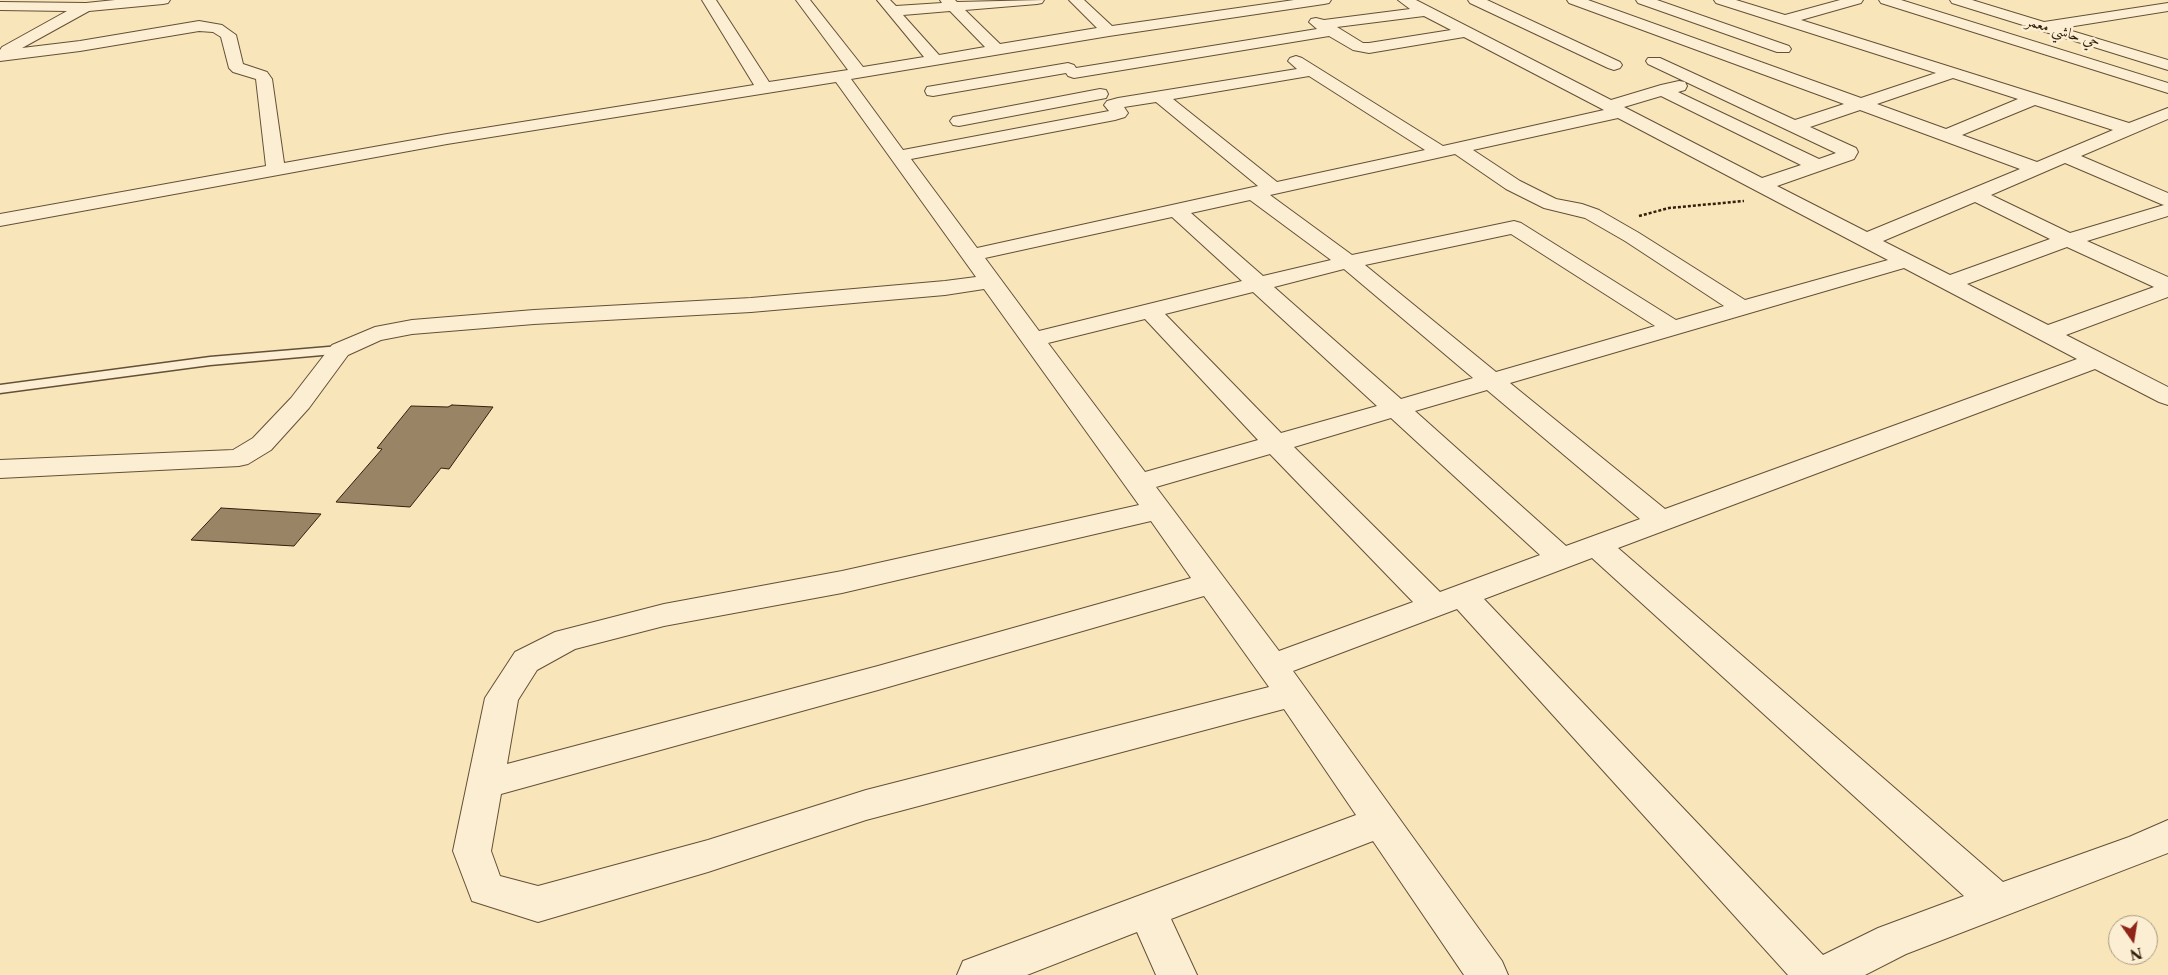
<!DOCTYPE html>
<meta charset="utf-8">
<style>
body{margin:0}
#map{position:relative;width:2168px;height:975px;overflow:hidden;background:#f9e5ba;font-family:"Libre Caslon Text",serif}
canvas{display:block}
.north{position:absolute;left:2108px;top:915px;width:50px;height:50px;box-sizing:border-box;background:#fbeed2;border:1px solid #ab9b82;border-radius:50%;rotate:167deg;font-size:14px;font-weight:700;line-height:20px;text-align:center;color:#321e0b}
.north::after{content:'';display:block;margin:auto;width:18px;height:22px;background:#8f2418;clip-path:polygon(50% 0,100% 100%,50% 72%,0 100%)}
</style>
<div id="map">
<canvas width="2168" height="975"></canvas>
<div class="north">N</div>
</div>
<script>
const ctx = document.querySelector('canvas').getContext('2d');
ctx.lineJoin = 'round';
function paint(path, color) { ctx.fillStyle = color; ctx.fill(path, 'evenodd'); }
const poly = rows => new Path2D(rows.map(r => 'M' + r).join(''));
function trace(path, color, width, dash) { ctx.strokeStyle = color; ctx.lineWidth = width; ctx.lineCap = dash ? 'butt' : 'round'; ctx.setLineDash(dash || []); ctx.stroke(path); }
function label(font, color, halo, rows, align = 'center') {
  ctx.font = font + ' "Libre Caslon Text",Amiri,serif'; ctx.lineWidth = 5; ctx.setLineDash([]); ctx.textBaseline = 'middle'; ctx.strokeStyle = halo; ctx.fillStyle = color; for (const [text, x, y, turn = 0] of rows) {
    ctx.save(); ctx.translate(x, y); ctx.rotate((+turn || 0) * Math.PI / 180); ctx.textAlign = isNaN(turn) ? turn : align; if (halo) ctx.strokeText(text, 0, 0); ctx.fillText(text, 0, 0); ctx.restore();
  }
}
const building = poly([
 [452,405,493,407,449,469,441,468,410,507,336,502,382,449,377,448,411,406,448,407,452,405],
 [221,508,321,514,294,546,191,540,221,508]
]);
paint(building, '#998566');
trace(building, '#321e0b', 1);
const service = poly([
 [340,346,346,350,345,353,210,365,0,393,0,385,210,357,340,346]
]);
const minor = poly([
 [115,0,170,0,168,3,163,4,89,11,22,48,80,41,199,21,222,25,236,35,243,64,267,72,272,79,284,163,447,134,754,85,702,0,716,0,769,82,848,70,796,0,810,0,863,67,924,57,877,0,890,0,896,6,942,3,940,0,955,0,957,2,1044,0,1042,3,1037,4,965,10,1000,44,1097,28,1069,0,1084,0,1112,26,1294,0,1331,0,1329,3,1324,4,1109,36,851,79,903,150,1109,111,1104,105,1107,101,1118,98,1297,69,1288,61,1290,58,1296,56,1302,58,1443,146,1604,110,1464,37,1369,53,1353,50,1329,36,1074,78,1068,76,1066,73,933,96,927,95,925,91,927,87,933,86,1068,63,1074,65,1076,68,1317,29,1309,22,1311,19,1316,18,1324,20,1410,9,1398,0,1416,0,1611,100,1661,85,1679,81,1685,82,1687,86,1685,90,1678,92,1819,159,1836,153,1648,64,1646,61,1648,58,1660,58,1795,120,1844,104,1569,3,1567,0,1588,0,1861,98,1936,73,1716,3,1714,0,1736,0,1785,15,1840,0,1863,0,1861,3,1801,20,2129,123,2168,108,2168,119,2081,156,2168,193,2168,216,2087,241,2168,277,2168,297,2066,335,2168,387,2168,405,2159,402,2095,369,1618,548,2003,882,2129,837,2168,820,2168,853,1906,954,1865,975,1788,975,1457,609,1293,671,1502,961,1508,975,1464,975,1373,841,1171,919,1197,975,1156,975,1137,932,1027,975,957,975,963,961,1356,815,1284,709,866,820,708,872,538,922,472,901,453,851,485,698,515,652,555,632,664,604,842,571,1139,505,984,289,945,295,751,312,534,324,412,334,381,340,348,355,309,408,271,450,248,464,239,466,0,478,0,460,233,450,253,438,291,398,332,345,375,327,412,320,534,310,751,298,945,281,976,277,836,82,447,144,0,226,0,214,266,166,256,79,233,72,229,68,221,37,213,32,199,31,80,51,0,61,0,50,2,47,67,11,0,10,0,2,86,3,115,0],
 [950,11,985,47,939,55,903,15,950,11],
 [1424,16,1451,30,1369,43,1363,43,1337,27,1424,16],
 [1309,76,1425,150,1277,182,1173,99,1309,76],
 [1953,78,2018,99,1946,129,1877,104,1953,78],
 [1661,96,1801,165,1762,178,1624,107,1661,96],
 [1156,102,1258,186,977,248,911,159,1115,120,1125,117,1128,113,1124,107,1156,102],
 [2035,105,2113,130,2037,162,1962,135,2035,105],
 [1860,110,2020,169,1867,232,1777,186,1854,159,1858,152,1856,148,1810,127,1860,110],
 [1618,118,1888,260,1745,300,1639,233,1599,210,1582,204,1556,199,1520,181,1473,150,1618,118],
 [1455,154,1506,189,1544,208,1585,218,1625,241,1724,306,1676,320,1521,223,1514,221,1352,255,1270,195,1455,154],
 [2065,163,2161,204,2164,205,2070,233,1991,195,2065,163],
 [1250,200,1331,260,1263,276,1191,213,1250,200],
 [1975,202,2050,239,1950,275,1883,241,1975,202],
 [1172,217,1242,281,1039,331,985,258,1172,217],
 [1511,234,1655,326,1496,372,1365,265,1511,234],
 [2067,247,2154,287,2048,325,1967,284,2067,247],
 [1904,268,2077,359,1665,509,1510,383,1904,268],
 [1344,269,1473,378,1401,399,1274,287,1344,269],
 [1253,292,1377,406,1281,433,1165,314,1253,292],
 [1145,319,1258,440,1145,472,1048,343,1145,319],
 [1487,390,1640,519,1566,546,1415,411,1487,390],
 [1391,418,1540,555,1440,592,1294,447,1391,418],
 [1270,454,1413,602,1279,651,1156,487,1270,454],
 [1151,521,1191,578,878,666,507,764,518,700,537,670,575,649,664,626,842,593,1151,521],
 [1592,558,1964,896,1878,928,1823,955,1484,599,1592,558],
 [1204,596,1269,687,866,790,708,840,538,886,500,876,491,851,501,794,878,690,1204,596],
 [1468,0,1487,0,1620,62,1622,65,1620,68,1614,70,1608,68,1470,3,1468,0],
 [1636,0,1657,0,1789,46,1791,49,1789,52,1777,52,1638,3,1636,0],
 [1879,0,1901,0,2168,83,2168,93,1881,3,1879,0],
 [1950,0,1972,0,2044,22,2168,3,2168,11,2062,28,2168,60,2168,70,1952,3,1950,0],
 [1100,89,1106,90,1108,94,1106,98,959,126,953,125,950,121,953,117,959,116,1100,89]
]);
trace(service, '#645037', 3);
trace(minor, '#645037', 2);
trace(poly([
 [1639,216,1669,208,1744,201]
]), '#321e0b', 2.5, [3, 2]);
paint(service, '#fbeed2');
paint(minor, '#fbeed2');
label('15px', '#321e0b', '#fbeed2', [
 ["حي حاشي معمر",2063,32,17]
]);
</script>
